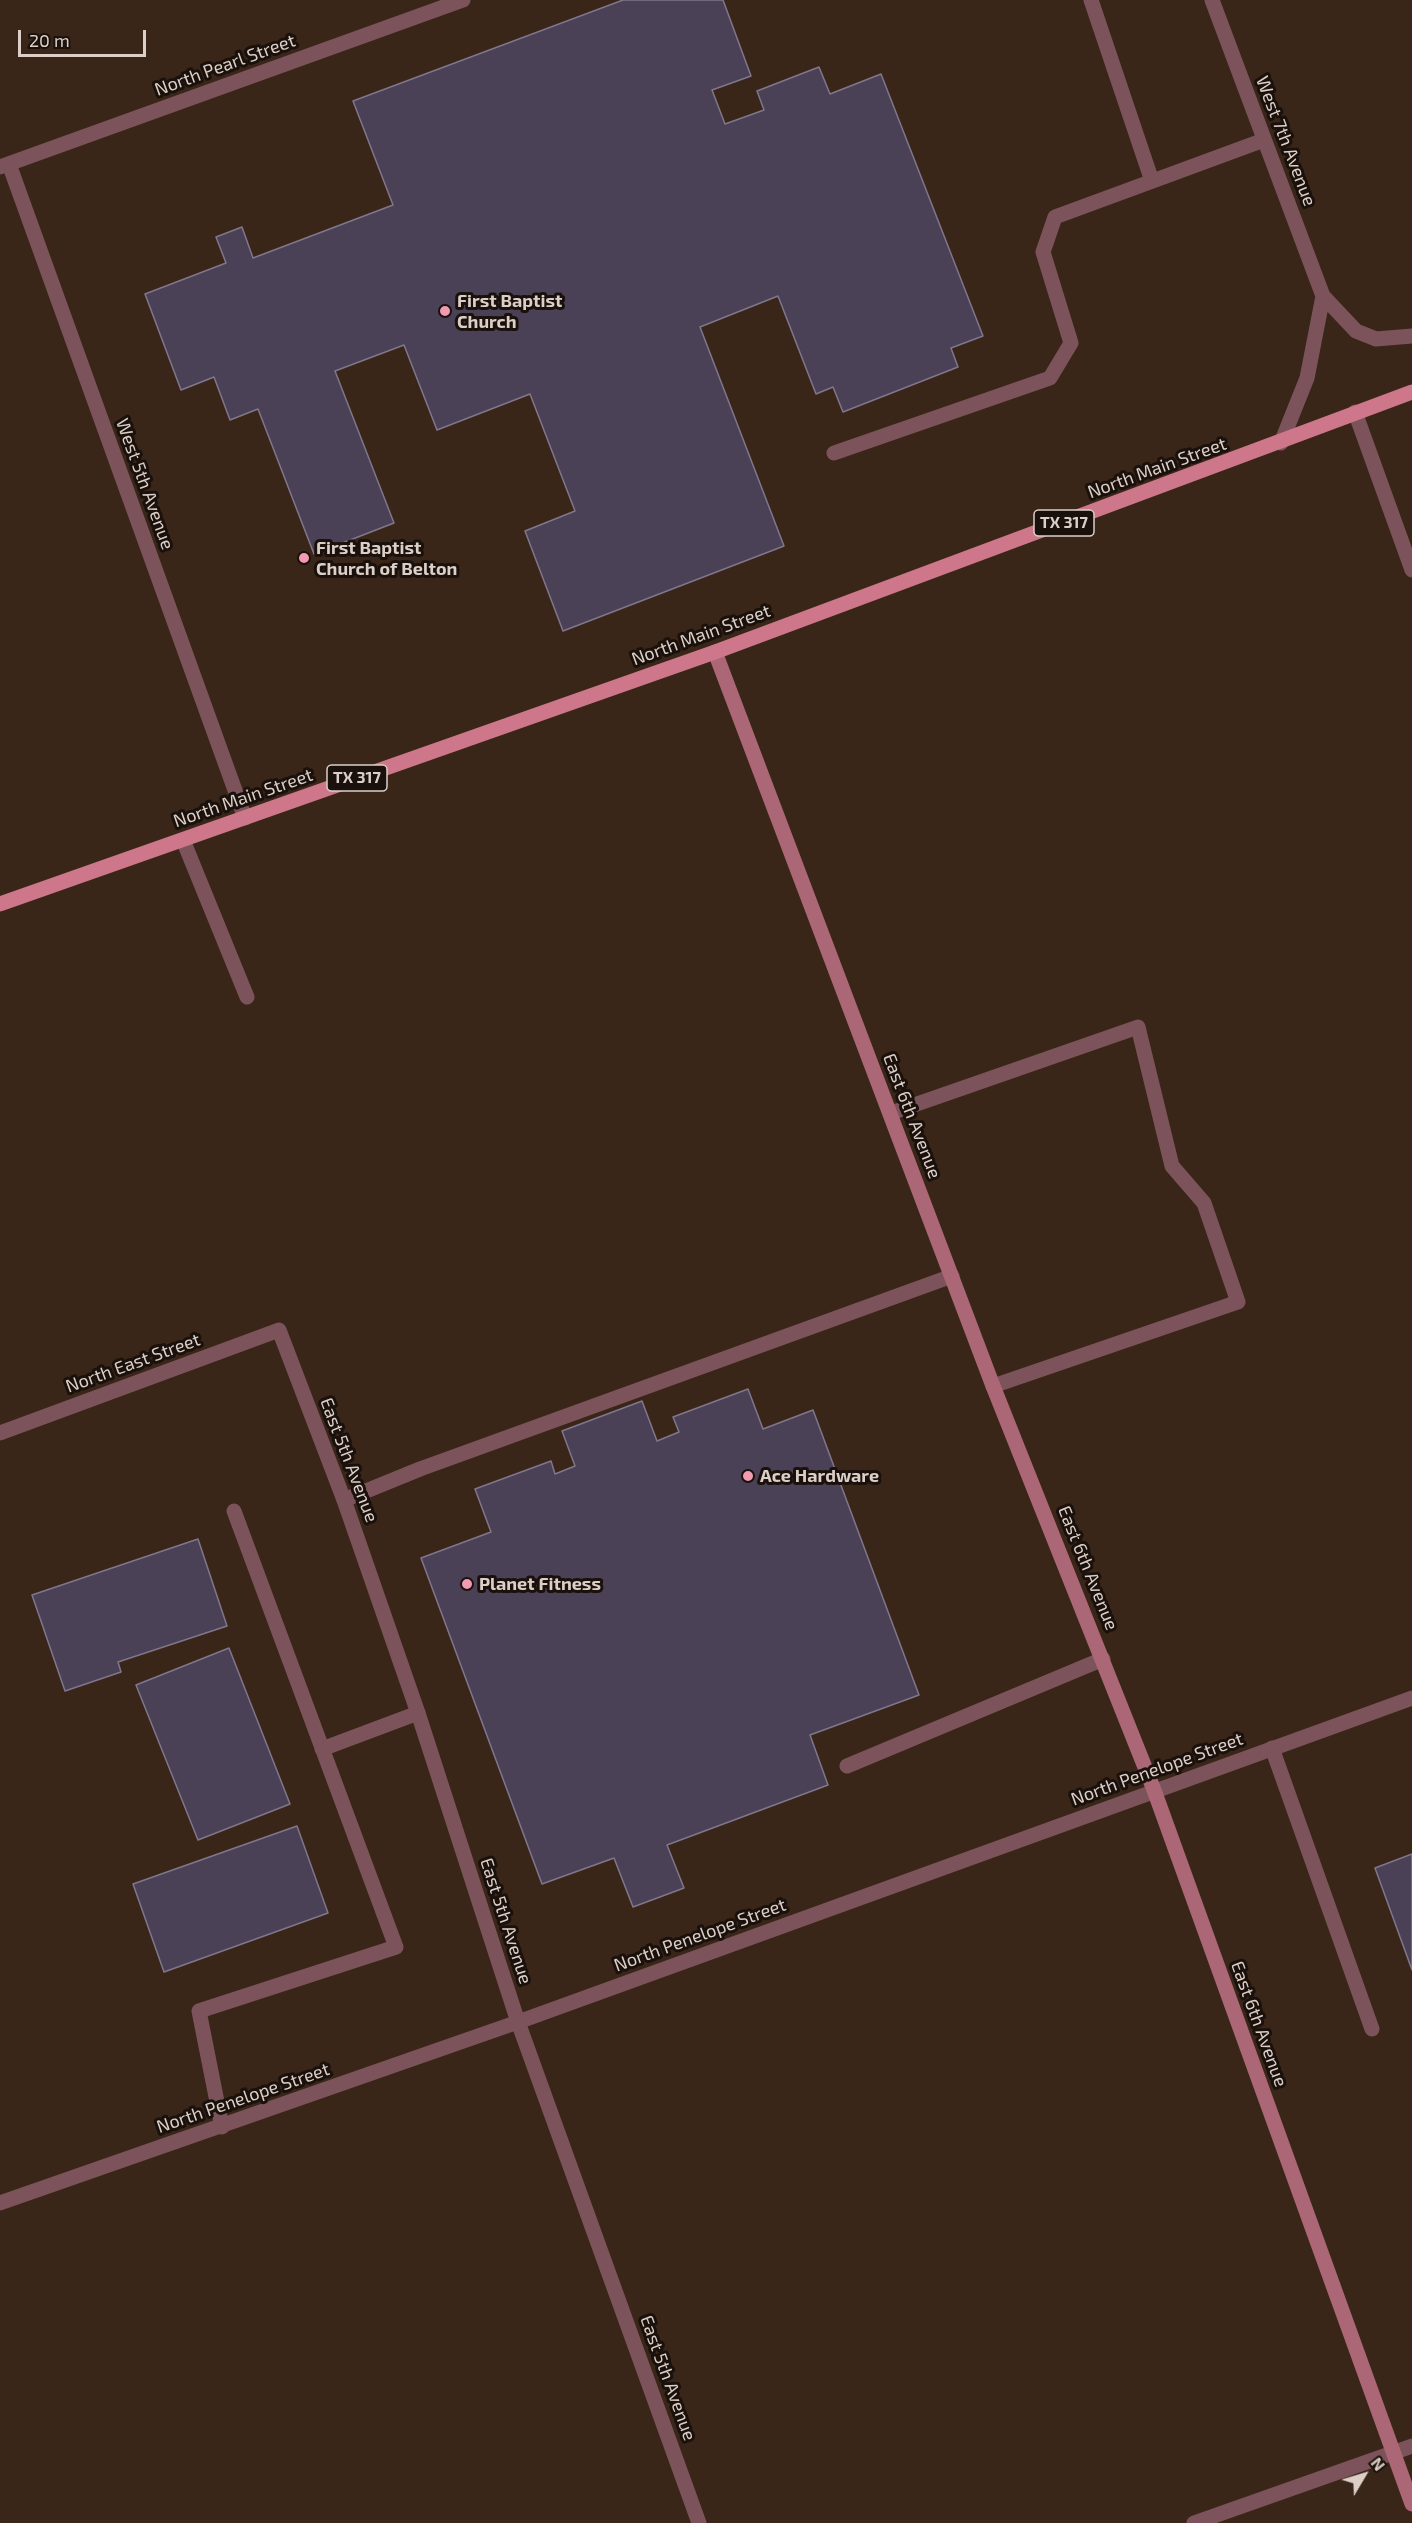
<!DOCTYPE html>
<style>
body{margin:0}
#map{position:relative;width:1412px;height:2523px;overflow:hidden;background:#392619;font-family:"Exo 2",sans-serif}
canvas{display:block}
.north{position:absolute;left:1334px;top:2445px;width:60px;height:60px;-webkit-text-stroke:4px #1a110c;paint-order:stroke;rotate:52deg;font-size:16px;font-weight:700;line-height:24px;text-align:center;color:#dccfc7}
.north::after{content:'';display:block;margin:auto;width:21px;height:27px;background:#dccfc7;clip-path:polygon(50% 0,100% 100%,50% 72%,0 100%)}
.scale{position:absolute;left:18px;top:30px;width:128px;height:27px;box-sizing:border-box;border:3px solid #dccfc7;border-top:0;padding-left:8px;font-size:18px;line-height:21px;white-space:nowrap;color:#dccfc7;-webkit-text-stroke:4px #1a110c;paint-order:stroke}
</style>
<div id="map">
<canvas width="1412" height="2523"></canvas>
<div class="north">N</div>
<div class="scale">20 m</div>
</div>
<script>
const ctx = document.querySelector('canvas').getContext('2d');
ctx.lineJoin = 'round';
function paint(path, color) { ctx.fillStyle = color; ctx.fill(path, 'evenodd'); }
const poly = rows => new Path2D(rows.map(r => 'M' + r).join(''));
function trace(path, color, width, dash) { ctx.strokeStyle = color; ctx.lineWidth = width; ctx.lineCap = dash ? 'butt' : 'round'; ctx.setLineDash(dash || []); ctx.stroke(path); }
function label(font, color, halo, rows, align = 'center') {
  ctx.font = font + ' "Exo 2",sans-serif'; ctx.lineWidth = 6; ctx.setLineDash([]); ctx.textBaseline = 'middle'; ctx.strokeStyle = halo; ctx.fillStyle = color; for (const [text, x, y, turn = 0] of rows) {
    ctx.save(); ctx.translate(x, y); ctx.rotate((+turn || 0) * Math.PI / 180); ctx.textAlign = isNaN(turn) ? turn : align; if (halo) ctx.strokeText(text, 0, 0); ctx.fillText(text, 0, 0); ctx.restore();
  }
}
const building = poly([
 [623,0,723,0,751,76,712,90,725,124,764,110,757,91,819,67,830,94,881,74,983,336,951,348,958,367,843,412,833,387,816,394,778,296,700,327,784,546,563,631,525,531,575,511,530,394,437,430,404,345,335,371,394,523,314,554,258,409,230,420,214,377,181,390,145,294,226,263,216,237,242,227,253,258,393,205,353,101,623,0],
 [748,1389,763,1429,813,1410,919,1695,810,1735,828,1785,667,1845,684,1888,633,1907,614,1858,542,1884,421,1558,491,1532,475,1489,551,1461,555,1474,575,1466,562,1431,642,1401,657,1441,679,1432,673,1417,748,1389],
 [198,1539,227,1626,118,1662,121,1672,65,1691,32,1595,198,1539],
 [229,1648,290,1804,198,1840,136,1685,229,1648],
 [297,1826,328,1913,164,1972,133,1884,297,1826],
 [1412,1854,1412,1970,1375,1868,1412,1854]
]);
paint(building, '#4b4156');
trace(building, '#81778d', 1.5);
trace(poly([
 [1091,0,1152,181],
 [834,453,1050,378,1071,343,1043,252,1055,217,1264,140],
 [183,840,247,997],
 [891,1113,1138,1027,1172,1166,1204,1203,1238,1302,993,1386],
 [344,1500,420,1469,952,1276],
 [1272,1748,1372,2029],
 [322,1749,418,1713],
 [847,1766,1103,1659],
 [222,2127,199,2011,396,1947,234,1511]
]), '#7d535b', 15);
trace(poly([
 [1212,0,1323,296,1356,331,1376,339,1412,336],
 [9,164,245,818],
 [0,167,463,0],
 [1355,412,1412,570],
 [1281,443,1307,378,1323,296],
 [0,1433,279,1330,344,1500,418,1713,518,2022,699,2523],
 [0,2203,518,2022,1412,1698],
 [1194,2523,1412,2446]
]), '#7d535b', 15);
trace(poly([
 [715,652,993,1386,1154,1790,1412,2504]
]), '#ab6775', 15);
trace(poly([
 [0,904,715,652,1412,392]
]), '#ce778a', 15);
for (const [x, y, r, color] of [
 [445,311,6,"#f19ab1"],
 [304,558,6,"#f19ab1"],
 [748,1476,6,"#f19ab1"],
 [467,1584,6,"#f19ab1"]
]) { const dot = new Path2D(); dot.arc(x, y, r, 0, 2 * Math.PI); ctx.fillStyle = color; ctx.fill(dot); trace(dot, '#1a110c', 2); }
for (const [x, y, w] of [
 [1064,523,60],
 [357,778,60]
]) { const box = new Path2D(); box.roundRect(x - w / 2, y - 13, w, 26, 4.5); ctx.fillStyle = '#1a110c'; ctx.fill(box); trace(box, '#dccfc7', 1.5); }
label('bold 16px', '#dccfc7', null, [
 ["TX 317",1064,523],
 ["TX 317",357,778]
]);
label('18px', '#dccfc7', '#1a110c', [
 ["North Pearl Street",225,65,-20],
 ["West 7th Avenue",1286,141,69],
 ["North Main Street",1157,468,-20],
 ["West 5th Avenue",145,484,70],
 ["North Main Street",701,635,-20],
 ["North Main Street",243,798,-19],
 ["East 6th Avenue",912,1116,69],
 ["North East Street",133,1363,-20],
 ["East 5th Avenue",349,1460,69],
 ["East 6th Avenue",1088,1568,68],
 ["North Penelope Street",1157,1769,-20],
 ["East 5th Avenue",506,1921,72],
 ["North Penelope Street",700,1935,-20],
 ["East 6th Avenue",1259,2024,70],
 ["North Penelope Street",243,2098,-19],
 ["East 5th Avenue",668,2378,70]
]);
label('bold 18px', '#dccfc7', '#1a110c', [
 ["First Baptist",457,301],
 ["Church",457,322],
 ["First Baptist",316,548],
 ["Church of Belton",316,569],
 ["Ace Hardware",760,1476],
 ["Planet Fitness",479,1584]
], 'left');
</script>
